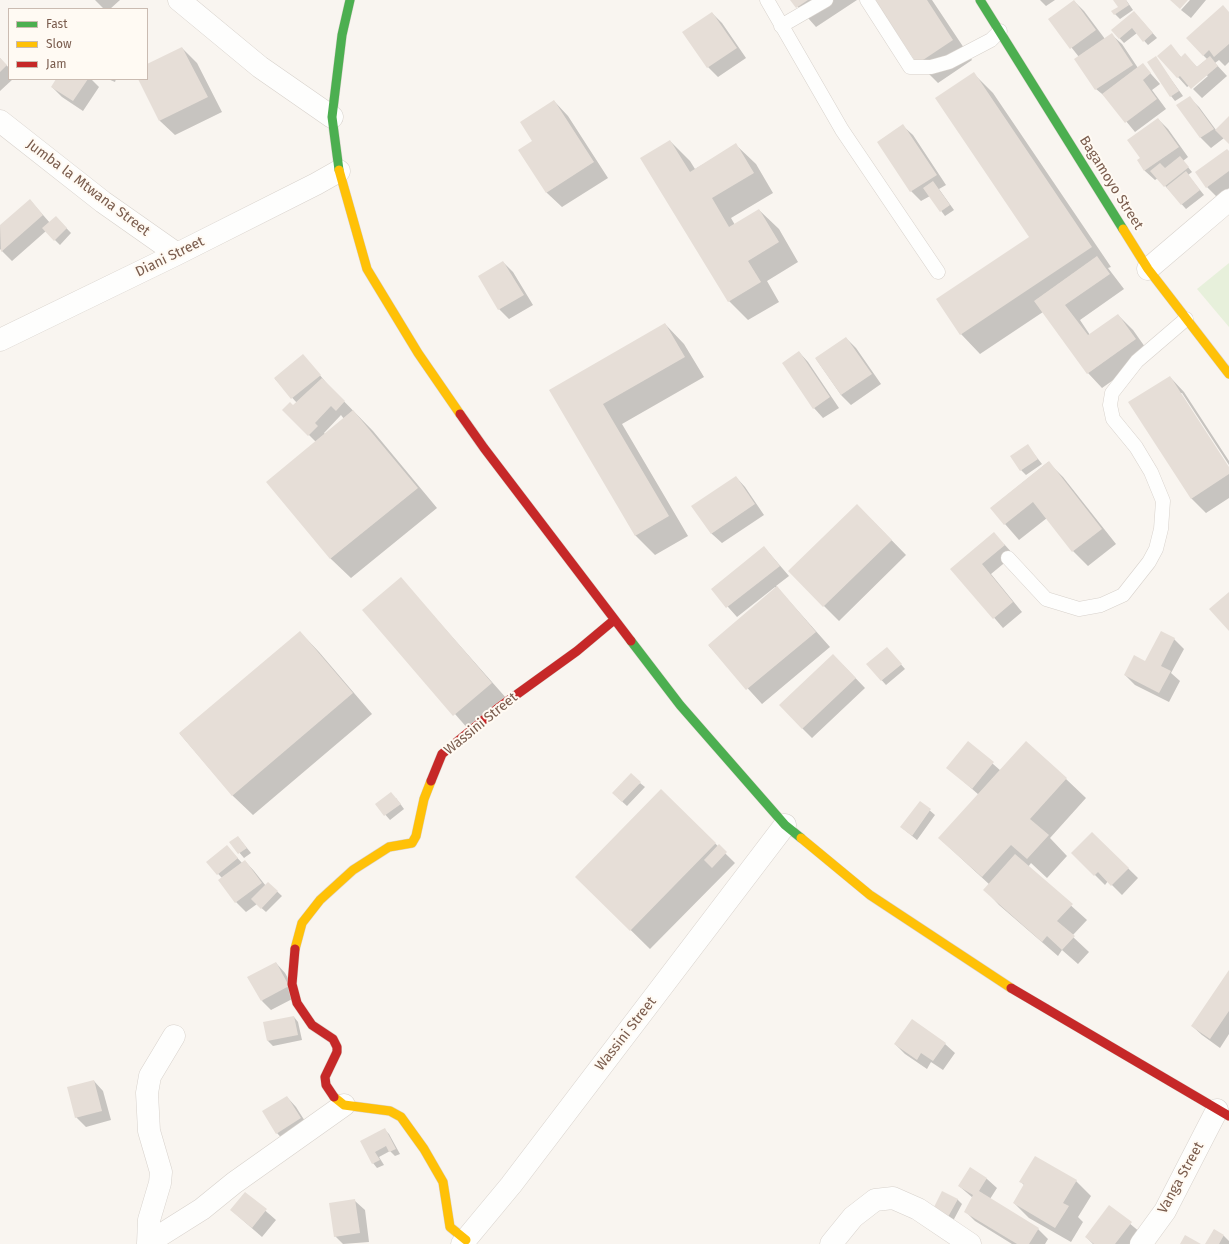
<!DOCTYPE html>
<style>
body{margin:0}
#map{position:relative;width:1229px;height:1244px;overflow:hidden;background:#f9f5f0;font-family:"Fira Sans",sans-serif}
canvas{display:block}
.legend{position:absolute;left:8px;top:8px;width:140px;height:72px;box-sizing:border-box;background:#fffaf3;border:1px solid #cabbb1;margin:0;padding:5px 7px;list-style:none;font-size:12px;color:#7a5c4d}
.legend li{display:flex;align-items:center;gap:8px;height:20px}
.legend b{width:20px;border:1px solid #cabbb1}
</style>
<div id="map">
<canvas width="1229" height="1244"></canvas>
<ul class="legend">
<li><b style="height:5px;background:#4caf50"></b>Fast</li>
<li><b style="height:5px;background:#ffc107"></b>Slow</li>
<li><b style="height:5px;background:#c62828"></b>Jam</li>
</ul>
</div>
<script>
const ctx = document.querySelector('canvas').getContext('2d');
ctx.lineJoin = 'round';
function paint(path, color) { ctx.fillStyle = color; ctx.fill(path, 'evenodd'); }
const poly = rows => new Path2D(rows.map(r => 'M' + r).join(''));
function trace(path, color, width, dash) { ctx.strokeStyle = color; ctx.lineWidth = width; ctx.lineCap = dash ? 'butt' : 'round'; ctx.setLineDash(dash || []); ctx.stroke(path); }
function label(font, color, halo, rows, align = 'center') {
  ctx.font = font + ' "Fira Sans",sans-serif'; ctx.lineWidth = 4; ctx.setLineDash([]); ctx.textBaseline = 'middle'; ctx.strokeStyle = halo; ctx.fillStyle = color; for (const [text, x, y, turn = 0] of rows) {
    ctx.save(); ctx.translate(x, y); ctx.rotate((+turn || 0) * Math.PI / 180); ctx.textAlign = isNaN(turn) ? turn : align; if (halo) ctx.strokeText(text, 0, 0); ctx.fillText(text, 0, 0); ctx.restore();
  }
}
paint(poly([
 [1229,263,1229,327,1197,289]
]), '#e7f0db');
paint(poly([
 [95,0,120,0,110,9,104,9],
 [792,0,857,0,816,27],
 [876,0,932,0,972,60,938,83,918,63],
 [1040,0,1055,0,1046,6],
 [1115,0,1126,0,1133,10,1120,19,1113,12,1120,7],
 [1190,0,1206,0,1191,18,1181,10],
 [1074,1,1084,11,1105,39,1112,35,1122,44,1138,68,1143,65,1160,84,1152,90,1166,109,1135,132,1107,98,1096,89,1075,59,1079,57,1049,19],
 [1134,12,1157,38,1148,45,1137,33,1124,43,1112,30],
 [712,13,722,23,746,58,718,77,708,67],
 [1229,13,1229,62,1225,66,1219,60,1215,63,1227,76,1202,98,1193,89,1208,76,1206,75,1187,87,1178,77,1170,46,1182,58,1185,55,1197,67,1207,59,1203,55],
 [182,48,197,63,222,112,175,135,160,121,139,79,147,79,147,65],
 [1155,57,1183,96,1175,101,1171,96],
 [0,58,9,68,9,79,13,79,0,91],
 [973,73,993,93,1111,267,1108,268,1124,289,1080,320,1090,335,1118,315,1133,330,1150,354,1102,388,1088,373,1043,312,980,354,961,334,1030,237],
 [57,79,91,79,99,87,83,111,62,97,52,87],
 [108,79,116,79,115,82],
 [1189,97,1199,107,1216,130,1229,117,1229,143,1224,138,1211,148,1201,138,1178,106],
 [554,101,568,116,608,178,562,207,547,193,519,150,534,141],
 [1158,119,1168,129,1188,157,1183,161,1192,172,1188,175,1204,195,1186,209,1158,178,1155,180,1145,171,1138,160,1141,158],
 [903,126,913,135,946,185,939,189,954,210,945,216,930,196,921,201,911,191],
 [670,141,690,161,695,169,736,145,756,164,773,193,731,218,735,225,759,210,779,229,798,262,767,281,779,302,748,320,729,301],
 [1229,152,1229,188,1217,197,1207,187],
 [30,200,50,223,56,217,71,233,60,245,46,231,12,261,0,249,0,227],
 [503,262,513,272,533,305,509,319,499,309],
 [665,324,684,344,704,377,622,424,688,536,655,555,635,535,551,390],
 [846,338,856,348,881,384,851,405,841,395,816,359],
 [799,352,808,362,839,408,823,418,814,408],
 [303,355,329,386,373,431,437,508,351,578,331,559,267,482,316,442,284,410,293,407,297,403,275,379],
 [341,415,344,419,325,434,324,433],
 [1170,377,1184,392,1229,461,1229,465,1182,393,1180,393,1229,469,1229,498,1206,513,1191,498],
 [1027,445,1042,464,1026,475,1021,470],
 [1048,462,1063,477,1116,544,1088,566,1073,551,1047,518,1019,540,991,508],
 [736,477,745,487,764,515,722,543,712,534,693,507],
 [872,520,906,555,839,621,789,571],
 [1004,544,1014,555,991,574,1022,612,1003,628,952,569],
 [764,547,789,576,776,586,830,647,762,704,709,646,776,588,775,587,737,617,712,589],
 [401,579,507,699,469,730,364,610],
 [300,632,319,652,372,714,253,815,233,796,180,734],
 [1174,639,1184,649,1171,673,1180,681,1169,702,1135,685,1125,675,1146,662],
 [891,653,905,669,886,685,867,664],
 [843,665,865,688,812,738,802,728],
 [969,743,1001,771,1066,779,1086,798,1050,838,1067,856,1047,878,1031,863,1028,867,1087,920,1072,936,1089,952,1078,964,1062,950,1058,956,999,905,985,890,990,885,939,838,979,795,948,768],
 [640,783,645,787,627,806,618,798],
 [661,790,735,863,650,949,596,896],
 [396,798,404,809,390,820,376,804],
 [920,802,935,815,917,840,901,827],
 [1092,833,1138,878,1122,895,1108,881,1105,885,1073,853],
 [238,837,251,853,244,858,231,843],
 [231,851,242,863,245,861,254,871,266,886,268,883,282,896,266,912,257,904,246,912,236,902,219,880,222,878,207,862],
 [276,963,285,973,298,996,271,1010,262,1001],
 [1229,972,1229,1034,1220,1048,1202,1035,1192,1026],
 [294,1017,298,1022,302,1040,273,1046,268,1041,265,1023],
 [895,1044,945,1044,955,1053,943,1070,931,1062,927,1069,905,1054],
 [94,1081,103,1091,111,1120,86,1127,76,1117],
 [287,1097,296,1107,310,1129,286,1143,277,1133],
 [385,1130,389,1134,400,1154,395,1156,390,1151,379,1157,384,1165,377,1168,373,1163,362,1142],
 [970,1168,987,1179,997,1188,990,1199,1038,1229,1048,1239,1045,1244,1012,1244,975,1221,965,1211,973,1198,959,1186],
 [1076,1181,1091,1196,1078,1217,1083,1222,1071,1242,1029,1218,1014,1203,1025,1186,1021,1182],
 [245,1193,276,1220,262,1237,231,1210],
 [957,1199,962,1204,953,1221,939,1213],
 [355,1201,365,1210,369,1242,343,1244,335,1236],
 [1110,1207,1141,1233,1133,1244,1093,1244,1086,1237],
 [1214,1230,1224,1236,1229,1241,1229,1244,1206,1244]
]), '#0003');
paint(poly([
 [790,0,808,0,796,8],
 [875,0,927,0,953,40,917,64],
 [1074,0,1096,30,1070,49,1048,19],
 [1113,0,1126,0,1129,5,1114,15,1111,11,1118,7],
 [1170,0,1188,0,1180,9],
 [1223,5,1229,12,1229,44,1214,57,1209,50,1203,56,1186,38],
 [1134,11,1153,33,1143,42,1132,28,1119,39,1111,30],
 [712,12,737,48,707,68,682,32],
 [1112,33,1133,65,1095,90,1074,59],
 [1171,44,1181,57,1185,53,1197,67,1210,56,1218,66,1191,89,1180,76,1177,78,1157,56],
 [182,47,208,97,159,121,138,79,147,79,147,64],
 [1156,56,1179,91,1170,97,1147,62],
 [0,58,7,65,0,72],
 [1143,63,1151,73,1143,80,1157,99,1125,123,1102,94],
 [974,72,1092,247,960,335,936,299,1029,237,935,98],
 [56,79,88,79,73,101,51,87],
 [1190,96,1214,129,1200,138,1176,105],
 [554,100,594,162,546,193,518,150,532,141,520,122],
 [1229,116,1229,144,1215,130],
 [1158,118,1179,147,1144,171,1137,160,1140,158,1127,140],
 [903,124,937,175,910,192,877,142],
 [670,140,690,172,736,143,754,173,712,198,729,227,759,209,779,242,748,261,761,282,728,302,640,158],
 [1227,149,1229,151,1229,171,1206,188,1195,172],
 [1180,156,1189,167,1164,187,1150,171,1160,163,1165,168],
 [1186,171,1200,190,1181,205,1166,187],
 [933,181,950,205,940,212,923,188],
 [30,199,43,215,1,252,0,225],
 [56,216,67,228,54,241,42,228],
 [1097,256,1110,274,1065,305,1088,335,1118,314,1136,339,1087,374,1034,301],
 [503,261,524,295,498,310,478,276],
 [665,323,685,357,603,404,669,516,635,536,549,390],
 [846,337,872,374,841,395,815,358],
 [799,351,830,397,813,409,782,363],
 [303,354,321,375,291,399,274,378],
 [1170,376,1229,467,1229,474,1191,499,1128,402],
 [322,378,345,401,336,411,331,406,315,423,318,426,308,436,282,410,290,402,293,405],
 [353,410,418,488,330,559,266,482],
 [1028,444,1038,459,1020,471,1010,456],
 [1049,461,1102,529,1072,552,1033,502,1004,525,990,508],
 [736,476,755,504,711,534,691,506],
 [857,504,892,540,823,607,788,571],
 [994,532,1005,545,982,564,1013,602,993,619,950,569],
 [764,546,780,566,726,608,711,589],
 [401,577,492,683,453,716,362,610],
 [777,586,816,632,746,690,708,645],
 [1229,592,1229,631,1209,609],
 [300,631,353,693,232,796,179,733],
 [1161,631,1175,638,1161,666,1171,671,1159,693,1124,675,1134,655,1145,661],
 [887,647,902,664,881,681,866,664],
 [833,654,856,678,802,729,779,705],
 [968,741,994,762,972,789,946,768],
 [1026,741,1067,778,1030,819,1049,835,1027,859,1011,845,982,877,938,838],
 [631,773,641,782,622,802,612,793],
 [661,789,716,843,630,931,575,877],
 [391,792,401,804,384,816,375,804],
 [920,801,931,809,912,836,900,827],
 [1092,832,1129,868,1111,886,1098,872,1094,876,1071,853],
 [238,836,247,848,238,854,229,842],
 [719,844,727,852,712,868,704,860],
 [227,845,238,858,217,875,206,862],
 [1015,854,1073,904,1057,921,1075,936,1062,950,1047,936,1042,942,983,890],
 [245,860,262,883,235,903,218,880],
 [268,882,278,891,261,909,251,899],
 [276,962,289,986,261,1001,247,977],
 [1229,970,1229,1011,1210,1039,1191,1026],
 [294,1016,298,1035,267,1041,263,1022],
 [912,1019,946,1043,933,1061,921,1053,917,1060,894,1044],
 [94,1080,102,1111,75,1118,67,1087],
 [287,1096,301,1118,276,1134,262,1111],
 [385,1128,396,1149,389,1152,386,1146,375,1152,380,1160,372,1164,360,1141],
 [1035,1156,1077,1180,1063,1203,1069,1206,1055,1228,1013,1203,1024,1184,1019,1182],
 [970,1167,987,1178,979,1191,1039,1228,1029,1244,1017,1244,964,1212,973,1195,958,1186],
 [942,1191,958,1199,948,1217,933,1209],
 [245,1192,267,1209,252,1228,230,1210],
 [355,1199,360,1233,334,1237,329,1203],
 [1109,1205,1132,1222,1115,1244,1094,1244,1085,1237],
 [1214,1229,1224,1235,1219,1244,1205,1244],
 [1185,1235,1201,1244,1180,1244]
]), '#e6ded7');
const lane = poly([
 [767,0,842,130,938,272],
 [867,0,910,67,931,67,949,62,991,40,1000,31],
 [781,26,826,0],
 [1008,558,1046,599,1079,609,1101,605,1123,595,1149,562,1156,549,1161,529,1163,501,1151,472,1136,447,1113,419,1110,405,1112,393,1137,361,1186,319]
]);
const street = poly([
 [179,0,260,67,332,117],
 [0,121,103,202,177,254],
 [1148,269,1229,200],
 [0,340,177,254,316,184,339,171],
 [148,1243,202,1209,234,1183,344,1105],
 [148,1244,149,1220,160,1183,161,1172,149,1131,147,1093,150,1076,174,1036],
 [462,1244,511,1185,785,825],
 [831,1244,853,1217,875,1200,893,1198,918,1209,970,1244],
 [1141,1244,1165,1211,1217,1110]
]);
const fast = poly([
 [980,0,1123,229],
 [339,170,332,117,342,35,350,0],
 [631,641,680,705,785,825,801,838]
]);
const slow = poly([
 [339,170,367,269,418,353,460,414],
 [1123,229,1148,269,1229,374],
 [801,838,870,895,1011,988],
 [295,949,302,923,320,900,353,870,389,847,412,843,416,836,424,799,431,781],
 [334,1097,344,1105,390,1111,401,1117,424,1149,443,1182,450,1227,466,1240]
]);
const jam = poly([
 [460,414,484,448,631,641],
 [431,781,442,754,498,708,577,651,614,620],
 [295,949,292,984,297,1003,312,1025,333,1039,337,1047,337,1052,325,1077,326,1085,334,1097],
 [1011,988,1229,1116]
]);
trace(lane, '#d7d1cb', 15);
trace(street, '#d7d1cb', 23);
trace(fast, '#d9d2cb', 10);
trace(slow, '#d9d2cb', 10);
trace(jam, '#d9d2cb', 10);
trace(lane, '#fefefd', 14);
trace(street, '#fefefd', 22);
trace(fast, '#4caf50', 9);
trace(slow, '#ffc107', 9);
trace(jam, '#c62828', 9);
label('14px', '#7a5c4d', '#fffaf3', [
 ["Bagamoyo Street",1111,183,58],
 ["Jumba la Mtwana Street",88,188,37],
 ["Diani Street",170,257,-26],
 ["Wassini Street",481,724,-39],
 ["Wassini Street",626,1034,-52],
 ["Vanga Street",1181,1178,-61]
]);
</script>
